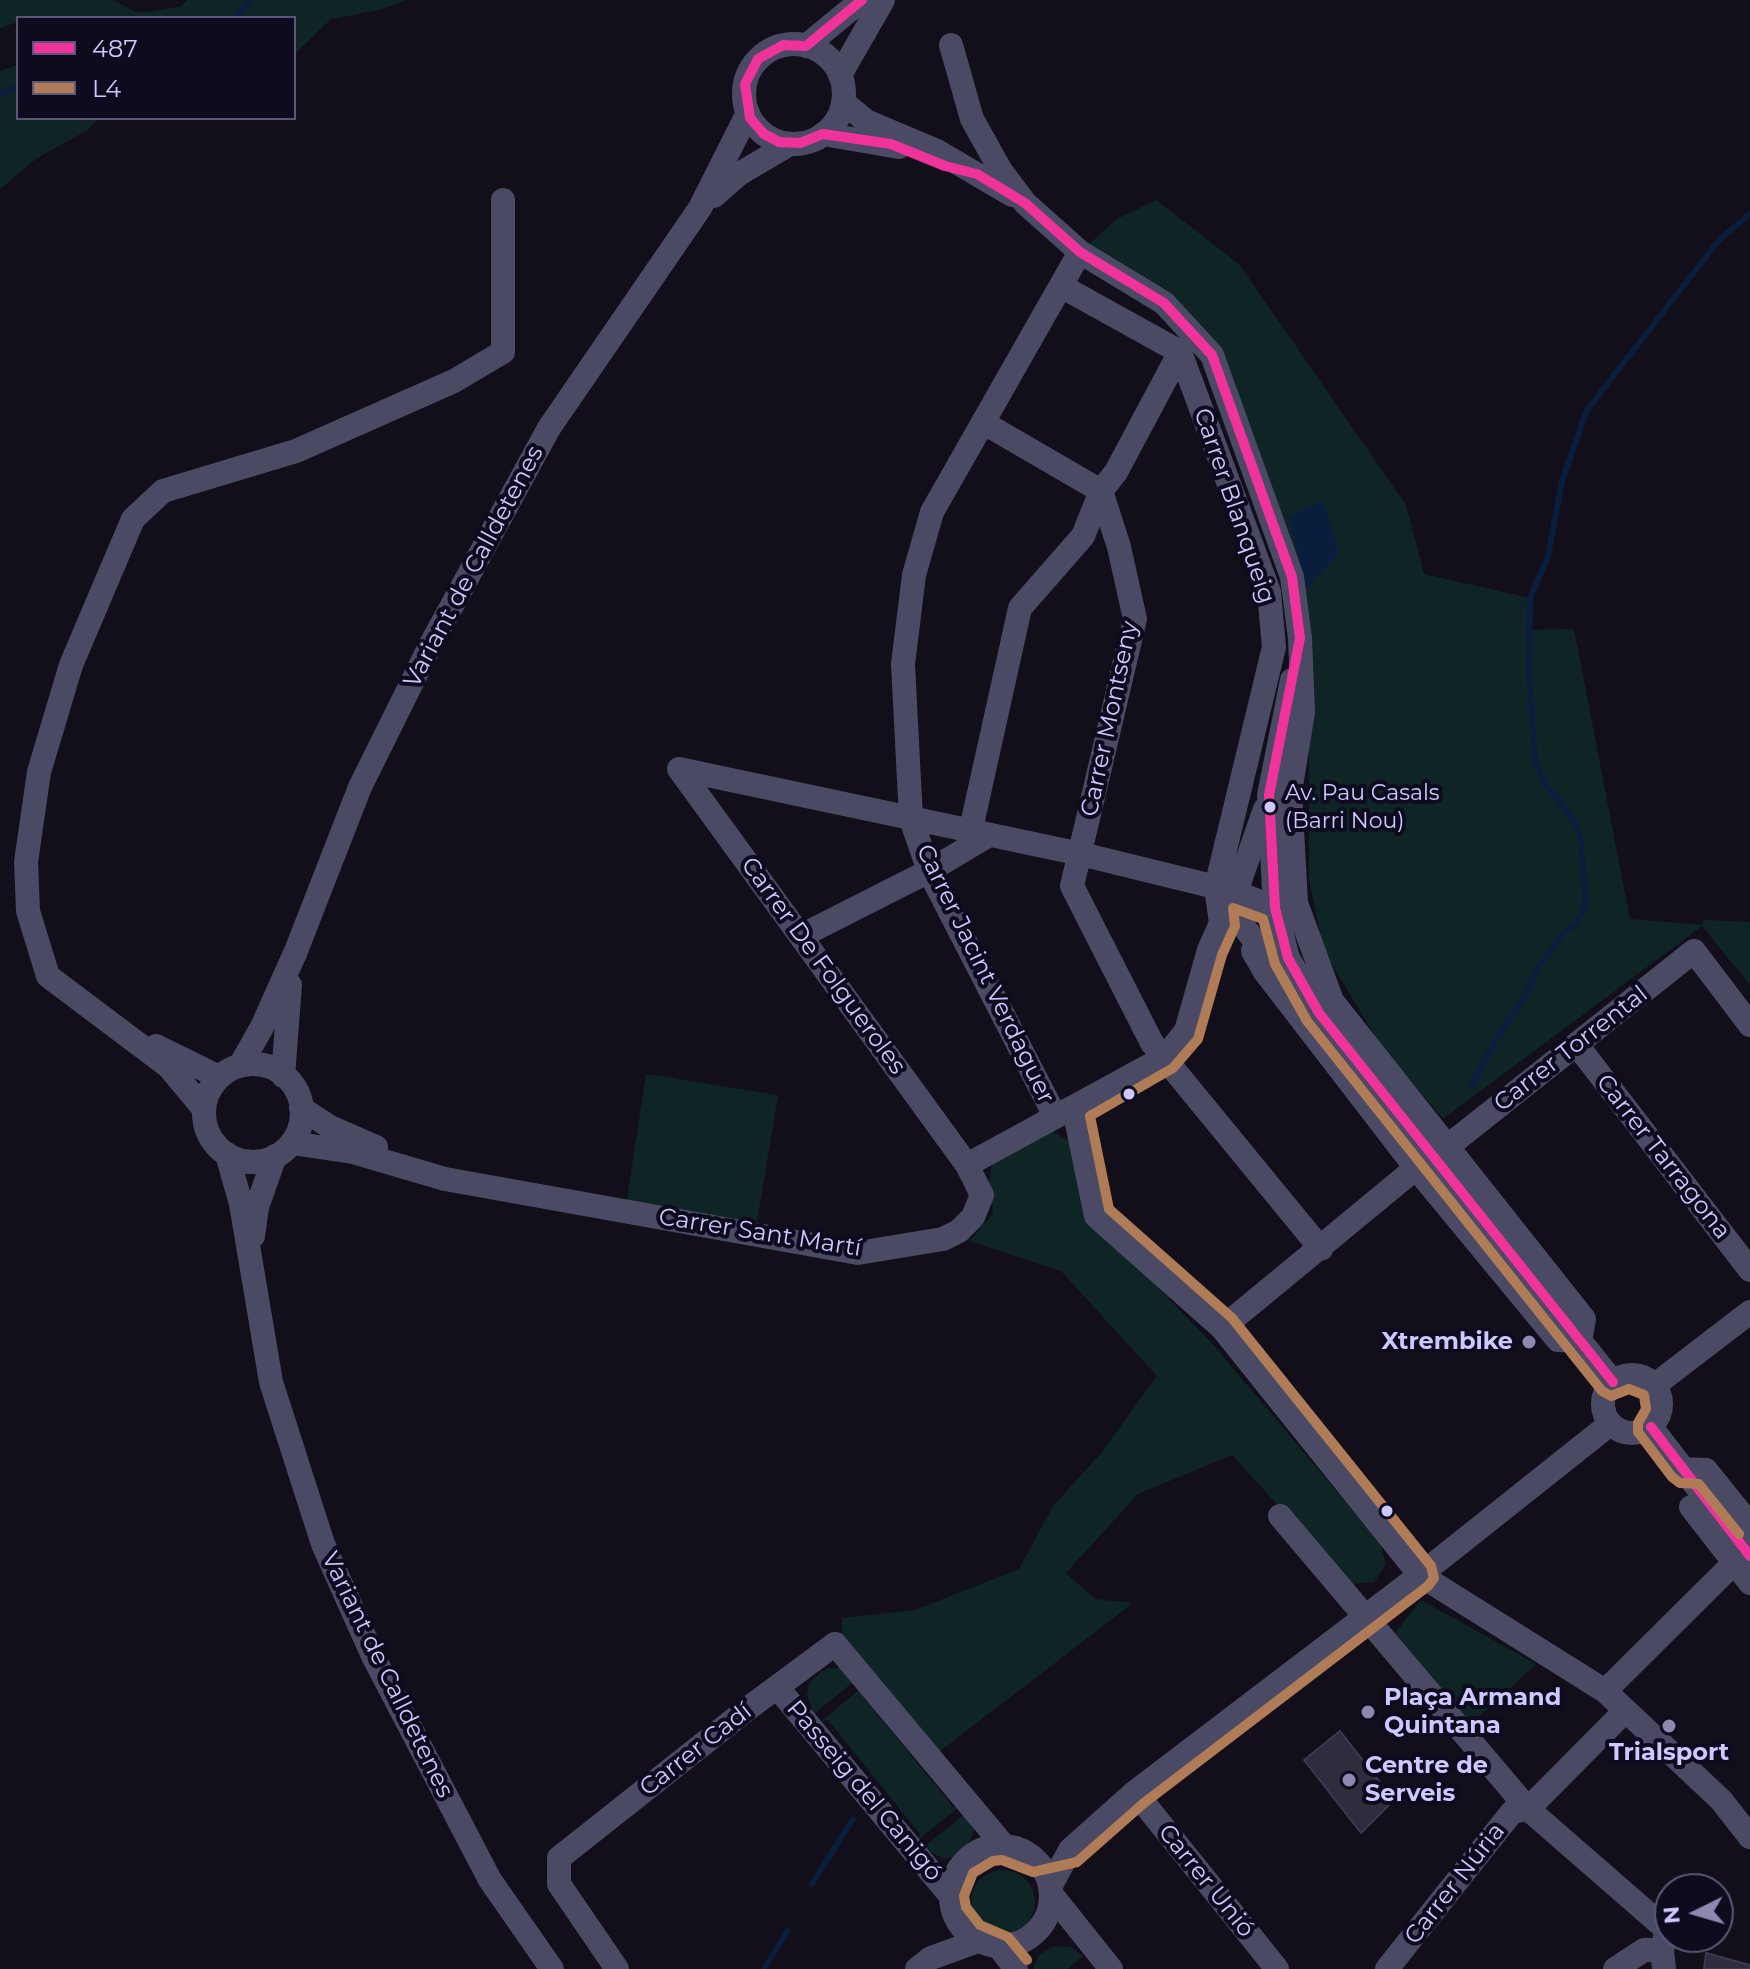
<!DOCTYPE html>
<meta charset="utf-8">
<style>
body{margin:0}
#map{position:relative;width:1750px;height:1969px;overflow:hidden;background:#120f1a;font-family:Montserrat,sans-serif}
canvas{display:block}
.legend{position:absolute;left:16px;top:16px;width:280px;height:104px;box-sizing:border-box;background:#0e0b1f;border:2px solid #5a5779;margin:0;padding:10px 14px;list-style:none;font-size:24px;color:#cdc9ff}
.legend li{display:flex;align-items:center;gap:16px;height:40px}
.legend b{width:40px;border:2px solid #5a5779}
.north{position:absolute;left:1654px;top:1873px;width:80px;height:80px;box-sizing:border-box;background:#0e0b1f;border:2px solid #5a5779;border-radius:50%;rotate:265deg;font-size:22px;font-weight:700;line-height:32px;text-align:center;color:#cdc9ff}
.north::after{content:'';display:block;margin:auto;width:28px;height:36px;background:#8c88af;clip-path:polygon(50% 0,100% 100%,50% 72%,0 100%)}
</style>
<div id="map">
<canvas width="1750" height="1969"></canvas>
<ul class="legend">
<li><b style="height:10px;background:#ef339a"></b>487</li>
<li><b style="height:10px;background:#b07c57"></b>L4</li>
</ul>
<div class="north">N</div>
</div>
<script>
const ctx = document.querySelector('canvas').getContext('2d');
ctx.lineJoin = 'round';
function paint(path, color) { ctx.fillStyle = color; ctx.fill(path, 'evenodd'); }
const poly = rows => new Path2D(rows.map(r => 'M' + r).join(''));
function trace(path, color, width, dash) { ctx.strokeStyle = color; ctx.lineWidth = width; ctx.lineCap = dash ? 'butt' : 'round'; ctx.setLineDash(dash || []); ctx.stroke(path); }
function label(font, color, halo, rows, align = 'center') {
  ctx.font = font + ' Montserrat,sans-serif'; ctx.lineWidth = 8; ctx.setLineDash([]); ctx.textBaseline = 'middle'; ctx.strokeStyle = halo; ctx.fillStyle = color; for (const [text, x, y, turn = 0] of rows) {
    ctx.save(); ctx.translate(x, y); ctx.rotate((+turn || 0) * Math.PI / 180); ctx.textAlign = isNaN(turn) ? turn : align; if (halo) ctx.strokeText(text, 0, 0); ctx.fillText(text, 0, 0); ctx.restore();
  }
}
paint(poly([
 [0,0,113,0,136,12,150,12,181,6,187,0,407,0,379,10,331,19,294,55,294,18,18,18,18,22,0,28],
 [18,65,18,118,100,118,86,131,37,158,0,189,0,71],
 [1156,200,1239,264,1406,505,1424,574,1530,598,1530,630,1574,629,1630,919,1702,925,1705,920,1750,922,1750,985,1702,926,1443,1119,1381,1046,1324,951,1309,880,1309,712,1292,577,1212,355,1080,252,1117,219],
 [646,1074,778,1095,755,1233,625,1212],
 [1052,1131,1071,1142,1092,1220,1211,1342,1380,1543,1386,1564,1374,1582,1350,1584,1232,1455,1138,1494,1066,1573,1095,1599,1133,1603,939,1752,842,1636,842,1618,915,1610,1019,1569,1053,1506,1101,1453,1157,1376,1061,1271,969,1241,993,1214,989,1185,992,1161],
 [1421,1600,1536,1664,1471,1724,1395,1633],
 [829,1668,842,1668,858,1678,814,1714,807,1695,809,1684,821,1671],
 [864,1686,860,1693,953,1807,961,1805,917,1841,920,1834,828,1720,820,1722],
 [967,1812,974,1830,965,1852,944,1859,923,1848],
 '971 1902a32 32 0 1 1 64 0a32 32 0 1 1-64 0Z',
 [1054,1946,1071,1947,1083,1956,1068,1969,1033,1969,1039,1955]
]), '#0f2525');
paint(poly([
 [1323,500,1339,554,1306,589,1289,516]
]), '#091e3d');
trace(poly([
 [235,18,250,0],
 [0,93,18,88],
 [1472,1085,1497,1038,1527,993,1539,966,1563,934,1577,922,1586,905,1581,841,1574,820,1545,784,1535,761,1529,673,1530,598,1548,556,1562,481,1587,410,1719,240,1750,214],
 [812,1884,853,1819],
 [764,1969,788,1930]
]), '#091e3d', 6);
const building = poly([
 [1340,1731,1394,1800,1361,1833,1304,1760,1340,1731],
 [1706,1953,1750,1965,1750,1969,1704,1969,1706,1953]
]);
paint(building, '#2f2c3e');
trace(building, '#3c3950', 2);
trace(poly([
 '744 94a50 50 0 1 1 100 0a50 50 0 1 1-100 0Z',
 [951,45,972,119,1001,171,1025,203,1080,252,1164,303,1212,355,1292,577,1300,638,1303,712,1290,792,1296,903,1332,1001,1584,1319,1580,1341,1558,1340,1416,1168,1265,972,1253,951,1256,942],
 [806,46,862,0],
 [840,75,883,0],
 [843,102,866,121,937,151,1012,195],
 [823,134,899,147],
 [714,196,739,174,790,144],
 [1061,286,1180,352,1269,592,1274,647,1216,887,1221,923],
 [984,423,1101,491],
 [1101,491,1119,547,1135,619,1072,886,1152,1043,1321,1249],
 [1292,680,1269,795,1275,908,1288,958,1319,1013,1613,1382],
 [679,769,1081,854,1236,892,1275,908],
 [1265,809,1236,892,1237,912,1244,927,1265,954],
 [971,829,1020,608,1083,536,1101,491,1116,472,1180,352],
 [801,936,929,871,989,835],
 [1577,1045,1750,1270],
 [156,1046,219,1077],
 '204 1113a49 49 0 1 1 98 0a49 49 0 1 1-98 0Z',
 [240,1066,262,1027,296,951,360,787,431,644,549,428,700,208,748,113],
 [283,1076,290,985],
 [301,1108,330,1127,376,1147],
 [204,1109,169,1067,48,976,28,911,26,862,39,772,71,665,133,519,163,491,296,451,454,381,503,352,503,200],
 [1074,1109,1096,1216,1222,1328,1420,1575,1605,1691,1721,1800,1750,1837],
 [1055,1116,929,871,911,819,903,664,914,575,932,512,1080,252],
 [292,1143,353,1152,445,1179,858,1253,943,1239,959,1231,973,1217,982,1195,967,1165,679,769],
 [1447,1147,1694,951,1750,1025],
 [227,1154,241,1204,271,1382,323,1544,374,1658,490,1880,552,1969],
 [967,1165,1165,1057,1186,1031,1209,950,1226,912],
 [253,1236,257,1207,275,1156],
 [1222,1328,1416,1168],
 '1603 1404a29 29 0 1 1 58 0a29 29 0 1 1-58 0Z',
 [1655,1385,1750,1312],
 [1651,1427,1750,1556],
 [1683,1469,1706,1470,1750,1525],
 [1691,1507,1750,1583],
 [1280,1516,1528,1809,1667,1930,1662,1950,1664,1969],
 [777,1687,950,1895],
 [1605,1691,1734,1563],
 [1135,1792,1277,1969],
 '951 1896a50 50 0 1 1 100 0a50 50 0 1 1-100 0Z',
 [1050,1887,1070,1850,1135,1792,1420,1575,1610,1424],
 [1052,1895,1111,1969],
 [999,1947,1016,1969],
 [617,1969,559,1884,559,1858,746,1710,835,1644,1004,1846],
 [917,1969,931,1958,978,1941],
 [1387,1969,1512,1812,1528,1809,1625,1711],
 [1615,1969,1644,1950,1662,1950]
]), '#4a4a64', 24);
trace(poly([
 [862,0,806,46,783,45,758,59,745,84,750,118,764,134,779,142,800,143,823,134,891,144,945,166,977,174,1025,203,1080,252,1164,303,1212,355,1292,577,1300,638,1269,795,1275,908,1288,958,1319,1013,1613,1382],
 [1651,1427,1750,1556]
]), '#ef339a', 10);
trace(poly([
 [1027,1960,1008,1937,980,1925,966,1907,964,1896,973,1873,993,1861,1002,1860,1033,1872,1077,1862,1144,1803,1428,1586,1434,1578,1431,1566,1232,1318,1109,1209,1090,1116,1173,1068,1198,1039,1222,955,1235,926,1233,908,1263,919,1275,964,1307,1021,1602,1391,1611,1396,1629,1389,1644,1395,1646,1409,1638,1423,1638,1432,1672,1477,1680,1483,1699,1484,1739,1534]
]), '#b07c57', 10);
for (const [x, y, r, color] of [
 [1270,807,7,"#cdc9ff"],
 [1129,1094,7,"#cdc9ff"],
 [1529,1342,8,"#8c88af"],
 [1387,1511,7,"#cdc9ff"],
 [1368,1712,8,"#8c88af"],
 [1669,1726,8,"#8c88af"],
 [1349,1780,8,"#8c88af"]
]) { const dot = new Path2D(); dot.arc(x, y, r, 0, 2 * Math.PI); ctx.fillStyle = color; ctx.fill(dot); trace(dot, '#0e0b1f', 3); }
label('22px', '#cdc9ff', '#0e0b1f', [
 ["Av. Pau Casals",1285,794],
 ["(Barri Nou)",1285,822]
], 'left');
label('24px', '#cdc9ff', '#0e0b1f', [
 ["Carrer Blanqueig",1234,506,71],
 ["Variant de Calldetenes",474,567,-62],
 ["Carrer Montseny",1110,719,-78],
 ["Carrer De Folgueroles",823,966,54],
 ["Carrer Jacint Verdaguer",985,974,64],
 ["Carrer Torrental",1571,1049,-38],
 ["Carrer Tarragona",1663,1157,52],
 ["Carrer Sant Martí",760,1233,9],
 ["Variant de Calldetenes",387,1675,64],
 ["Carrer Cadí",696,1750,-38],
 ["Passeig del Canigó",864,1791,50],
 ["Carrer Unió",1206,1881,51],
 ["Carrer Núria",1455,1884,-52]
]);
label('bold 24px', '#cdc9ff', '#0e0b1f', [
 ["Xtrembike",1513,1342,"right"],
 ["Plaça Armand",1384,1698],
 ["Quintana",1384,1726],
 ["Trialsport",1669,1753,"center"],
 ["Centre de",1365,1766],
 ["Serveis",1365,1794]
], 'left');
</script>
